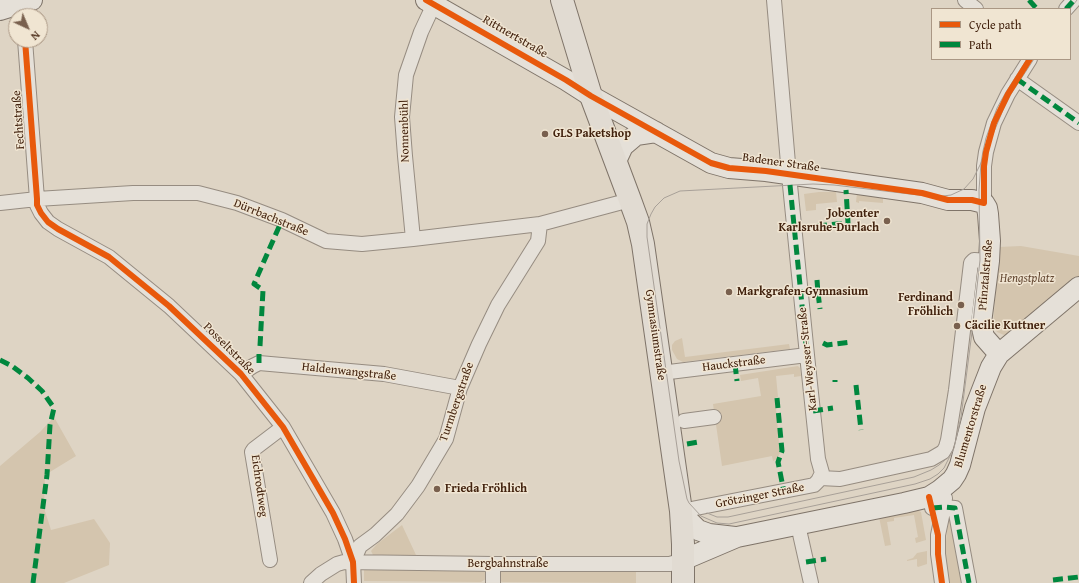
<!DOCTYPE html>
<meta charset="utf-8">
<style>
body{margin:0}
#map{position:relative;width:1079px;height:583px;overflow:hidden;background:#ded4c4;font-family:"Gentium Book Plus",serif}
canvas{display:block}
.legend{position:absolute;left:931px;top:8px;width:140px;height:52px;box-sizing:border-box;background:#f0e5d2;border:1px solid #aa9784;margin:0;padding:5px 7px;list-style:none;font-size:12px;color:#42220e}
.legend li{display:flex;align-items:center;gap:8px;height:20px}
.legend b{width:20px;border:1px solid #aa9784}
.north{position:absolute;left:8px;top:8px;width:40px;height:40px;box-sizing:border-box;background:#f0e5d2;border:1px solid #aa9784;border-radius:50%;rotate:136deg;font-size:11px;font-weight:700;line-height:16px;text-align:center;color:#42220e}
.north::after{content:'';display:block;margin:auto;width:14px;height:18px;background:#79604e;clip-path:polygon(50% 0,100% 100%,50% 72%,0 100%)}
</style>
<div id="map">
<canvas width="1079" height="583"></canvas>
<ul class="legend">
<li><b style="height:5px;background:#e8590c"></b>Cycle path</li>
<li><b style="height:5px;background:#00873e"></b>Path</li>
</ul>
<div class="north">N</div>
</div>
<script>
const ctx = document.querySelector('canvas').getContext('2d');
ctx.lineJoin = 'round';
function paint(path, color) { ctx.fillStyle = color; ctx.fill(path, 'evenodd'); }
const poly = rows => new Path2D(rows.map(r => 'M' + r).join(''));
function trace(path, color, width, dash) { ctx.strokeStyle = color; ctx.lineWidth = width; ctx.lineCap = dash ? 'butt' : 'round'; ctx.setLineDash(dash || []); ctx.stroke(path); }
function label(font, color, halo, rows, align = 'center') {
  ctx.font = font + ' "Gentium Book Plus",serif'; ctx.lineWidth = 3; ctx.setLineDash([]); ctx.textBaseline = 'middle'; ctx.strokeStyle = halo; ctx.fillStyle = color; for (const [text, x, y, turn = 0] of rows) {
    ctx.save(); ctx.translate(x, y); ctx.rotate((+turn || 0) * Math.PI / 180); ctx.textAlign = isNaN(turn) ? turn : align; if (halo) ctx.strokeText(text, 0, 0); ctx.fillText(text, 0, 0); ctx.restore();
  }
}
paint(poly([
 [819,192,836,192,837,202,816,204,816,210,806,211,804,194],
 [857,193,883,196,883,203,859,201,859,203,856,202],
 [1021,246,1079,256,1079,276,1013,332,1004,335,997,332,993,325,999,247],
 [682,338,685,357,789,344,790,349,683,362,677,359,672,350,672,345,675,341],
 [798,366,800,368,801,376,794,377,794,374,776,376,778,397,775,398,780,453,777,459,773,461,772,456,722,466,713,404,761,396,758,378,741,381,740,375],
 [54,417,76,456,45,475,44,508,51,530,94,519,110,543,109,565,64,583,0,583,0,466,40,432],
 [917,510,921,512,926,540,916,543,915,538,918,537,914,515,894,518,894,521,887,522,891,545,885,546,879,517],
 [949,511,964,583,949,583,945,552],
 [402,525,416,555,373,555,371,551,377,544],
 [927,551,927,564,918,567,917,566,917,559,907,561,907,560,913,558,917,553],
 [364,568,485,570,487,571,486,579,481,582,364,581],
 [636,569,636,583,502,582,498,579,499,570]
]), '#d4c5ae');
const street = poly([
 [965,0,976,9],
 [1066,9,1074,0],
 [25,40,37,199,37,205,41,213,48,222,58,229,109,257,169,306,241,374,283,427,333,513,345,539,353,562,354,583],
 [1017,79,1079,123],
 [0,203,37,199,133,193,198,193,237,203,282,220,326,241,362,244,413,239,540,224,630,200],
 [984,203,984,166,986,152,994,123,1008,94,1030,59],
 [413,239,405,156,402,117,406,75,421,32,434,4],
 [661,373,807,355],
 [241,374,253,366,259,363,384,374,460,388],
 [684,421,714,417],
 [820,478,840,479,931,459,943,452,946,447,948,440,956,390,971,263,974,260,989,261],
 [932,508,944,507,955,508,969,583],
 [681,511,809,486,814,485,818,481,822,473,818,459,807,355,789,175,774,0],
 [798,525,811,583],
 [270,560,252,452,254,449,283,427],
 [353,562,360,546,375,535,397,514,418,486,446,439,460,388,479,344,498,305,538,241,540,224],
 [493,564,493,583],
 [311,583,321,574,337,564,344,562,493,564,670,564,683,560],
 [942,583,938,554,938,535,944,507,945,498]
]);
const secondary = poly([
 [426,0,566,80,591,96,711,163,729,168,766,171,922,193,948,200,972,200,984,203,987,208,988,214,990,241,989,261,981,323,984,337,999,354],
 [0,10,32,0],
 [616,161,623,146,636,135,656,132],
 [681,511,689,521,698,530,709,534,735,537],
 [683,560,737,537,904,503,929,497,940,490,952,480,956,474,960,465,975,408,991,367,999,354,1079,287]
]);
const primary = poly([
 [562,0,591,96,630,200,638,222,643,244,681,511,683,544,683,583]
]);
trace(street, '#968c81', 16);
trace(secondary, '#7f7469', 22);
trace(primary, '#7f7469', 24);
trace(street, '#e5e0d8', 14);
trace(secondary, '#e5e0d8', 20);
trace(primary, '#e1dbd2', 22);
trace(poly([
 [1070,9,1077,0],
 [1027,59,1006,92,997,108,986,138,983,151,981,163,979,190,980,260,972,332,961,417,954,448,944,468,938,474,930,479,915,484,729,524,717,523,701,516,689,503,687,499,679,461,647,237,647,224,651,214,655,207,664,198,680,191,813,184,834,185,935,197,951,195,964,189,973,179,981,163,1003,110,1011,94,1034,59],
 [707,513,717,517,728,517,914,477,931,470,939,465,945,460]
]), '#a8a098', 1);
trace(poly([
 [1029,0,1037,9],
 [1066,9,1074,0],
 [1017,79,1079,123],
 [790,185,807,355],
 [817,226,848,223,846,190],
 [817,280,818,293,822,293],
 [818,293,820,309],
 [823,343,827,345,852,342],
 [260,346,263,290,254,284,282,220],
 [0,360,12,366,28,378,42,391,54,408,50,425,47,475,33,583],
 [259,363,259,354],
 [735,364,737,381],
 [835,380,835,382],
 [856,385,861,430],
 [777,398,782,451,778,462,784,492],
 [813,411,833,408],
 [687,444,698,442],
 [932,508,944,507,955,508,969,583],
 [806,562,826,559],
 [1053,580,1079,577]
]), '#00873e', 5, [10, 5]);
trace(poly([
 [426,0,566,80,591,96,711,163,729,168,766,171,922,193,948,200,972,200,984,203,984,166,986,152,994,123,1008,94,1030,59],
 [25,40,37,199,37,205,41,213,48,222,58,229,109,257,169,306,241,374,283,427,333,513,345,539,353,562,354,583],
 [929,497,938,535,938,554,942,583]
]), '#e8590c', 6);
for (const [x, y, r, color] of [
 [545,134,4,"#79604e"],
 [887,221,4,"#79604e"],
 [729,292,4,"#79604e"],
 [961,305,4,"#79604e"],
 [957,326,4,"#79604e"],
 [437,489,4,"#79604e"]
]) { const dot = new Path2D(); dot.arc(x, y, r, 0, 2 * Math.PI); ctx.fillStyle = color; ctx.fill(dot); trace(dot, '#f0e5d2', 1.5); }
label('12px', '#42220e', '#f0e5d2', [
 ["Rittnertstraße",515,37,30],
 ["Fechtstraße",19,120,-94],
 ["Nonnenbühl",405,131,-91],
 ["Badener Straße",781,163,8],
 ["Dürrbachstraße",271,218,22],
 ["Pfinztalstraße",986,275,-85],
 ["Gymnasiumstraße",655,335,82],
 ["Posseltstraße",229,349,45],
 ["Karl-Weysser-Straße",808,359,-96],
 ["Hauckstraße",734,364,-7],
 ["Haldenwangstraße",349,372,6],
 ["Turmbergstraße",457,402,-71],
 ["Blumentorstraße",971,426,-73],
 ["Eichrodtweg",259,486,82],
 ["Grötzinger Straße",760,496,-11],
 ["Bergbahnstraße",508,564]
]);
label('bold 12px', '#42220e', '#f0e5d2', [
 ["GLS Paketshop",553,134],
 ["Jobcenter",879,214,"right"],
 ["Karlsruhe-Durlach",879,228,"right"],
 ["Markgrafen-Gymnasium",737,292],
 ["Ferdinand",953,298,"right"],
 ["Fröhlich",953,312,"right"],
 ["Cäcilie Kuttner",965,326],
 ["Frieda Fröhlich",445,489]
], 'left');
label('italic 12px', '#644832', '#f0e5d2', [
 ["Hengstplatz",1027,279]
]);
</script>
